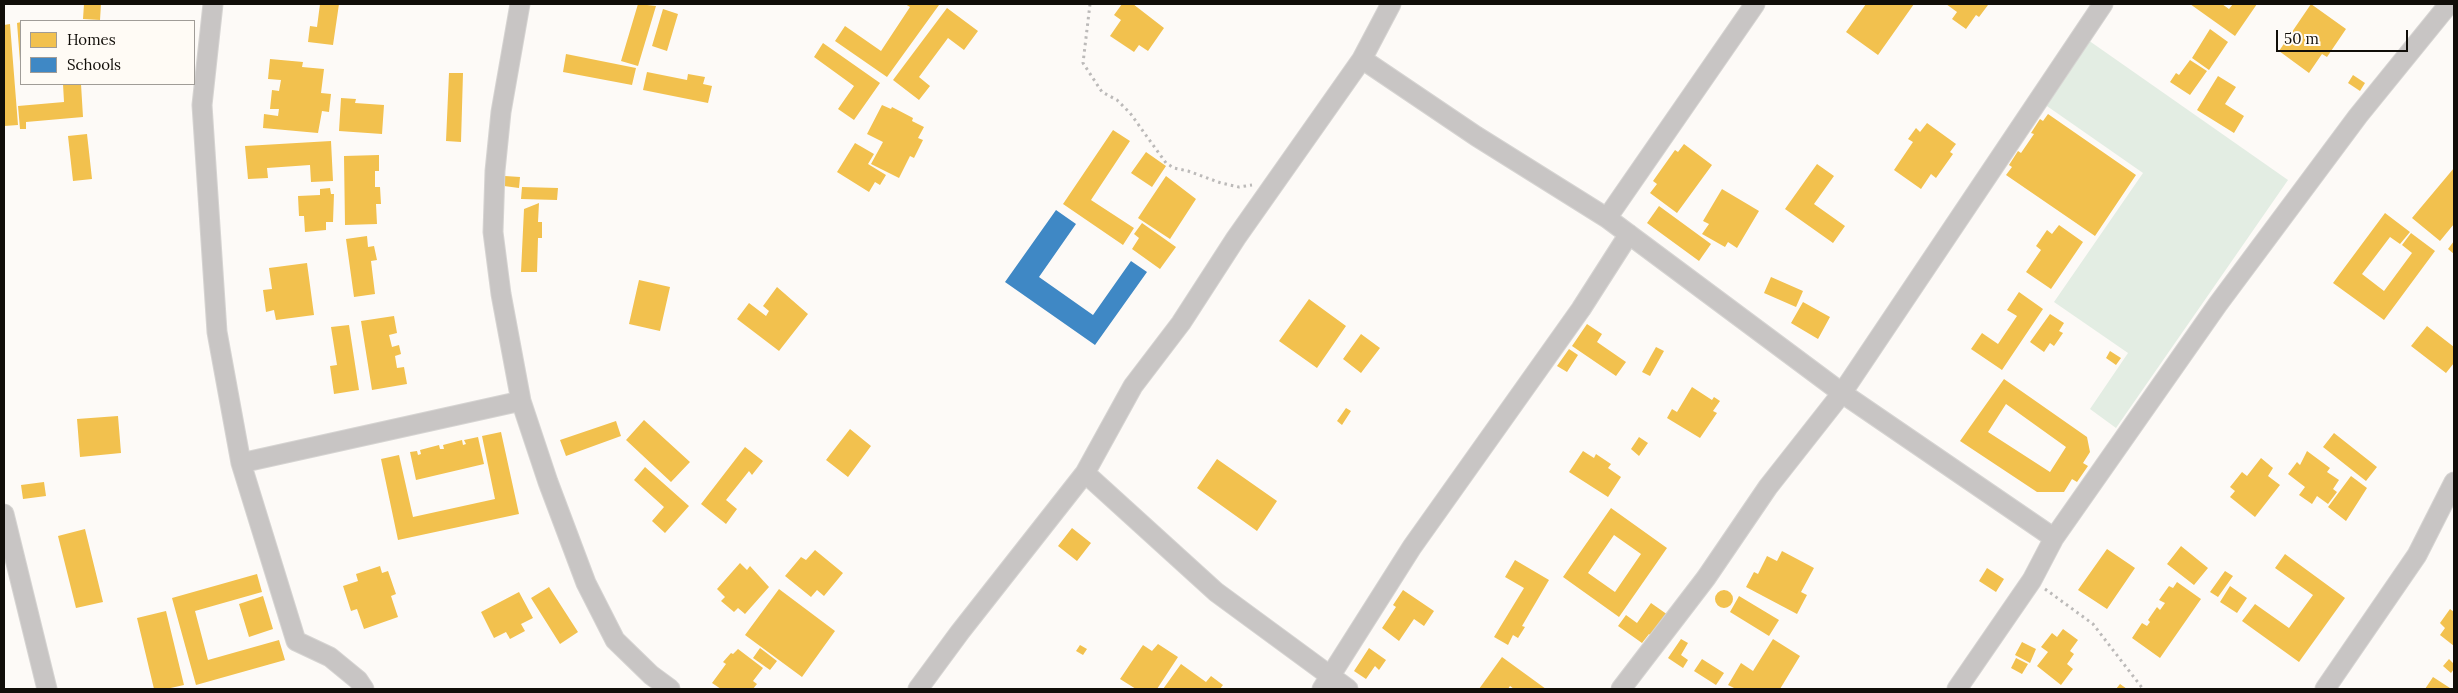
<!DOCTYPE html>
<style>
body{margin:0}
#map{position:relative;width:2458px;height:693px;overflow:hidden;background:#fdfaf7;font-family:Lora,serif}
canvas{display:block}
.frame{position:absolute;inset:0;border:5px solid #110e09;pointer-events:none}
.legend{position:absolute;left:20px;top:20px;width:175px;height:65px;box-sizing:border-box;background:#fffbf5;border:1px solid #a09c97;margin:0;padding:6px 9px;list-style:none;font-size:15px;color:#110e09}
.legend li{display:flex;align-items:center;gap:10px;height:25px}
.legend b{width:25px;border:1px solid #a09c97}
.scale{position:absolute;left:2276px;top:30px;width:132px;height:22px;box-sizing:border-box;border:2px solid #110e09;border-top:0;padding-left:6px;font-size:15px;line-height:18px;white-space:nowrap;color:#110e09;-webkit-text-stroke:4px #fffbf5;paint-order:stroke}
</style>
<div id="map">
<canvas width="2458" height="693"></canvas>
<div class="frame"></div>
<ul class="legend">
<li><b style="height:14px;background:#f2c14e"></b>Homes</li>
<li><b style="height:14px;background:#3f88c5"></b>Schools</li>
</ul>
<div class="scale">50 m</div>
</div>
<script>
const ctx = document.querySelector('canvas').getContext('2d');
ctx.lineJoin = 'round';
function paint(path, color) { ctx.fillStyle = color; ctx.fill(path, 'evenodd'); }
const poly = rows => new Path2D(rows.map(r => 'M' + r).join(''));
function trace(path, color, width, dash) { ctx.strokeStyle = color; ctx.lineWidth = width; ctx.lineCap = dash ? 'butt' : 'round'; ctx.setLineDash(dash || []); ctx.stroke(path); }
paint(poly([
 [2088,40,2288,180,2116,428,2090,409,2128,353,2054,302,2143,173,2044,104]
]), '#e3ede3');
paint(poly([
 [84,4,101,4,100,20,83,19],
 [320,4,339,4,333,45,308,42,310,26,317,27],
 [638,4,656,6,638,66,621,61],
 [905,4,939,5,887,77,835,41,845,26,881,51,910,7],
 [1122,4,1133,4,1164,28,1148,51,1139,45,1134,52,1110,36,1121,20,1114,15],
 [1866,4,1914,4,1878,55,1846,32],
 [1946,4,1987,4,1988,5,1979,17,1976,15,1966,29,1952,19,1957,12],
 [2190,4,2222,4,2229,9,2233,4,2257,4,2235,36],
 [2311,4,2346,29,2327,57,2322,54,2309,73,2279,51],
 [947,8,978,31,964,50,948,38,919,77,930,86,919,100,893,80],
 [663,9,678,14,667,51,652,46],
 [21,22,21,62,20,62,17,23],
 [10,24,18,125,4,126,4,25],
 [2210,29,2228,42,2209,70,2192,58],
 [823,43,880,83,854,120,838,109,854,86,814,57],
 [566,54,636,68,632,85,563,72],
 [270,59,303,62,302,67,324,69,321,93,331,94,329,112,322,111,318,133,263,128,264,114,278,116,279,109,270,109,272,90,279,91,281,80,268,79],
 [2190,60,2207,71,2190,95,2170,82,2176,73,2179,75],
 [647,72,687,80,688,74,705,77,703,84,712,86,708,103,643,90],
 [449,73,463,73,461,142,446,141],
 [2353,75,2365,83,2360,91,2348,83],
 [2218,76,2236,87,2225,104,2244,116,2234,133,2197,110],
 [63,84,81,84,83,117,26,122,26,129,20,129,18,106,64,102],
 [341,98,356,99,355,103,384,105,382,134,339,131],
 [882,105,891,109,892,107,913,118,912,121,924,127,918,138,923,140,914,158,910,156,899,178,871,164,883,142,867,134],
 [2048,114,2136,175,2095,236,2006,175,2012,167,2009,165,2018,151,2021,153,2034,134,2031,133,2040,119,2043,121],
 [1927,123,1956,144,1950,152,1953,154,1936,178,1931,174,1921,189,1894,170,1913,142,1908,139,1916,128,1920,132],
 [1113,130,1130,141,1091,200,1134,228,1123,245,1063,204],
 [87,134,92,179,73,181,68,136],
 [331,141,333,181,311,182,310,165,267,168,268,178,248,179,245,146],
 [855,143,874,154,868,164,886,175,880,185,875,182,869,192,837,172],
 [1684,144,1712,165,1677,213,1650,193,1657,184,1653,181,1675,150,1678,152],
 [1146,152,1166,166,1152,187,1131,173],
 [379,155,379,171,375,171,375,187,380,187,381,204,376,204,377,224,345,225,344,156],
 [1817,164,1834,176,1814,204,1845,226,1833,243,1785,209],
 [2454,168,2454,224,2440,241,2412,218],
 [505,176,520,177,519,188,504,186],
 [1166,176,1196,199,1170,239,1138,218],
 [522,187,558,188,557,200,521,199],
 [330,188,331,194,334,194,333,222,326,222,326,230,305,232,304,216,299,216,298,196,320,195,320,189],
 [1722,189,1759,211,1737,248,1728,242,1725,247,1702,234,1709,224,1703,221],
 [539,203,538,222,542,222,542,238,538,238,537,272,521,272,524,209],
 [1659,206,1711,244,1699,261,1647,223],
 [2385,213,2410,232,2400,244,2390,237,2362,274,2384,291,2412,253,2402,245,2411,233,2435,251,2384,320,2333,283],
 [1142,223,1176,247,1160,269,1132,249,1139,238,1134,234],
 [2059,225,2083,242,2051,289,2026,272,2041,250,2036,246,2047,230,2052,234],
 [367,236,368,247,374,246,377,260,371,261,375,294,354,297,346,239],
 [2454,241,2454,254,2448,249],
 [307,263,314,315,276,320,274,310,266,312,263,290,272,289,269,268],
 [1771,277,1803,291,1796,307,1764,293],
 [639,280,670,287,660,331,629,324],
 [777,287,808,314,779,351,737,319,749,303,766,316,769,311,763,306],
 [2019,292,2043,309,2002,370,1971,349,1982,333,1998,344,2017,316,2007,310],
 [1309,299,1346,326,1317,368,1279,341],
 [1803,302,1830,317,1818,339,1791,323],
 [2050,314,2064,323,2059,331,2063,333,2054,346,2050,343,2044,352,2030,342],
 [394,316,397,333,389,335,392,347,399,345,401,354,395,356,397,368,404,367,407,384,372,390,361,321],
 [1587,324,1602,334,1597,342,1626,362,1616,376,1572,346],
 [349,325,359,390,334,394,330,366,337,365,331,327],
 [2427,326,2454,347,2454,363,2446,373,2411,346],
 [1361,334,1380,348,1361,373,1343,359],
 [1656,347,1664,351,1650,376,1642,372],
 [1569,349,1578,355,1567,372,1557,366],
 [2110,351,2121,358,2116,365,2106,358],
 [2004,379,2087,437,2090,452,2083,463,2088,466,2077,482,2072,479,2064,492,2037,492,1960,441],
 [2006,404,2066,447,2050,472,1988,432],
 [1692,387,1712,400,1714,397,1720,401,1713,411,1717,413,1700,438,1667,418,1672,409,1677,412],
 [1346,408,1351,411,1342,425,1337,421],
 [118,416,121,453,80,457,77,419],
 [644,420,690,462,671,482,626,440],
 [616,421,621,436,566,456,560,440],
 [850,429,871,446,848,477,826,460],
 [501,432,519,514,398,540,381,459,399,455,413,517,495,499,482,436],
 [2334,433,2377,467,2366,481,2323,447],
 [478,437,484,464,416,480,410,452,417,451,418,455,421,454,420,450,439,445,440,449,444,449,443,445,462,440,463,445,466,444,464,440],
 [1639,437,1648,443,1639,456,1631,449],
 [745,447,763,461,752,475,749,471,726,500,737,509,726,524,701,504],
 [1583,451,1594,458,1596,454,1611,464,1608,468,1621,477,1608,497,1569,472],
 [2307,451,2330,468,2327,472,2339,480,2333,489,2337,492,2328,504,2317,496,2312,504,2299,495,2305,487,2288,474,2297,462,2300,465],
 [2261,458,2273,468,2268,476,2280,485,2255,517,2230,497,2235,491,2230,487,2242,472,2247,476],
 [1217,459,1277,501,1257,531,1197,488],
 [645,467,689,506,665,533,652,521,664,507,634,480],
 [2351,476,2367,488,2346,521,2328,507],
 [44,482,46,496,23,499,21,485],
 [1611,508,1667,548,1619,617,1563,577],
 [1614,535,1641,554,1615,592,1588,573],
 [1072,528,1091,543,1077,561,1058,546],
 [85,529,103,602,76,608,58,536],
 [2181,546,2208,568,2194,585,2167,564],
 [2107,549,2135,568,2107,609,2078,590],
 [815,550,843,573,824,596,817,590,811,597,785,576,801,557,806,560],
 [1782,551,1814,568,1801,592,1807,595,1797,614,1746,587,1754,572,1758,574,1767,556,1777,561],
 [2285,554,2345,598,2299,662,2242,621,2255,604,2289,628,2313,595,2275,568],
 [1515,560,1549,580,1522,626,1525,627,1518,638,1513,635,1508,645,1494,637,1524,588,1505,577],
 [740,563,747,570,750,566,769,587,745,614,738,608,734,612,721,601,725,597,717,589],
 [380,566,382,573,388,571,396,594,391,596,398,617,364,629,357,609,351,611,343,586,358,581,356,574],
 [1987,568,2004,579,1996,592,1979,581],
 [2225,571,2233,576,2218,597,2210,592],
 [257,574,262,592,195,611,208,660,279,640,285,660,196,685,172,598],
 [2177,582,2201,599,2160,658,2132,638,2142,623,2147,626,2150,622,2148,620,2157,607,2160,610,2165,603,2159,600,2169,586,2173,588],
 [2230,586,2247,598,2237,613,2220,602],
 [549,587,578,632,560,644,531,598],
 [779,589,835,631,802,677,745,635],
 '1715 599a9 9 0 1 1 18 0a9 9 0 1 1-18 0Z',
 [1403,590,1434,611,1424,626,1414,619,1399,641,1382,628,1396,607,1393,605],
 [519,592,533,618,521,624,525,631,510,639,506,632,494,638,481,612],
 [263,596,273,629,249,637,239,604],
 [1739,596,1779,620,1769,636,1730,612],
 [1651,603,1668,615,1653,637,1649,634,1642,643,1618,626,1626,615,1637,623],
 [2450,609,2454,612,2454,646,2440,635,2445,628,2440,623],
 [166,611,184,685,166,689,154,689,137,618],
 [2063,629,2078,640,2070,651,2074,654,2067,664,2073,669,2061,685,2037,666,2048,652,2041,647,2052,633,2057,637],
 [1681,639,1688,643,1681,655,1688,660,1683,668,1668,658],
 [1773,639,1800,656,1780,689,1736,689,1728,685,1741,663,1753,671],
 [2022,642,2036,649,2030,663,2015,655],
 [1158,644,1178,657,1157,689,1136,689,1120,679,1143,645,1152,651],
 [1080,645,1087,649,1083,655,1076,651],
 [760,648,777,661,770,670,753,658],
 [1369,648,1386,660,1379,670,1375,666,1366,679,1354,671],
 [738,649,763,668,753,681,757,684,753,689,721,689,712,683,726,664,723,662,731,653,733,654],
 [1502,657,1546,689,1514,689,1510,686,1508,689,1479,689],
 [2016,658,2028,664,2022,674,2011,668],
 [1702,659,1724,673,1716,685,1694,671],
 [2449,659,2454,664,2454,669,2451,673,2443,666],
 [1181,664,1206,682,1211,676,1223,685,1220,689,1163,689],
 [2433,677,2450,688,2449,689,2425,689],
 [2120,684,2127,689,2116,689]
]), '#f2c14e');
paint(poly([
 [1056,210,1076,224,1039,277,1093,315,1131,261,1147,272,1095,345,1005,282]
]), '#3f88c5');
const minor = poly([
 [213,4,202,105,217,332,241,463,296,641,330,657,358,680,364,689],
 [520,4,501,112,495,171,493,232,501,294,521,401,548,482,586,583,615,640,651,675,670,689],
 [1391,4,1362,59,1476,136,1607,218,1842,393,2054,538],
 [1607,218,1755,4],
 [241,463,521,401],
 [4,514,47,689],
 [918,689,960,632,1085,473],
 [1322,689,1412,547,1581,309,1629,234],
 [1348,689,1216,592,1085,473,1133,386,1181,323,1236,238,1362,59],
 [1621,689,1706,578,1768,487,1842,393,2103,4],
 [1957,689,2032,580,2054,538,2218,304,2358,116,2449,4],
 [2325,689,2417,555,2454,482]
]);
trace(minor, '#d6d4d2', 21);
trace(poly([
 [1090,4,1083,63,1102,92,1117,100,1130,113,1166,163,1174,168,1188,171,1221,183,1239,187,1252,185],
 [2045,589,2093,624,2143,689]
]), '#bcbab9', 3, [2.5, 4]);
trace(minor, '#c8c5c4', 19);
</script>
